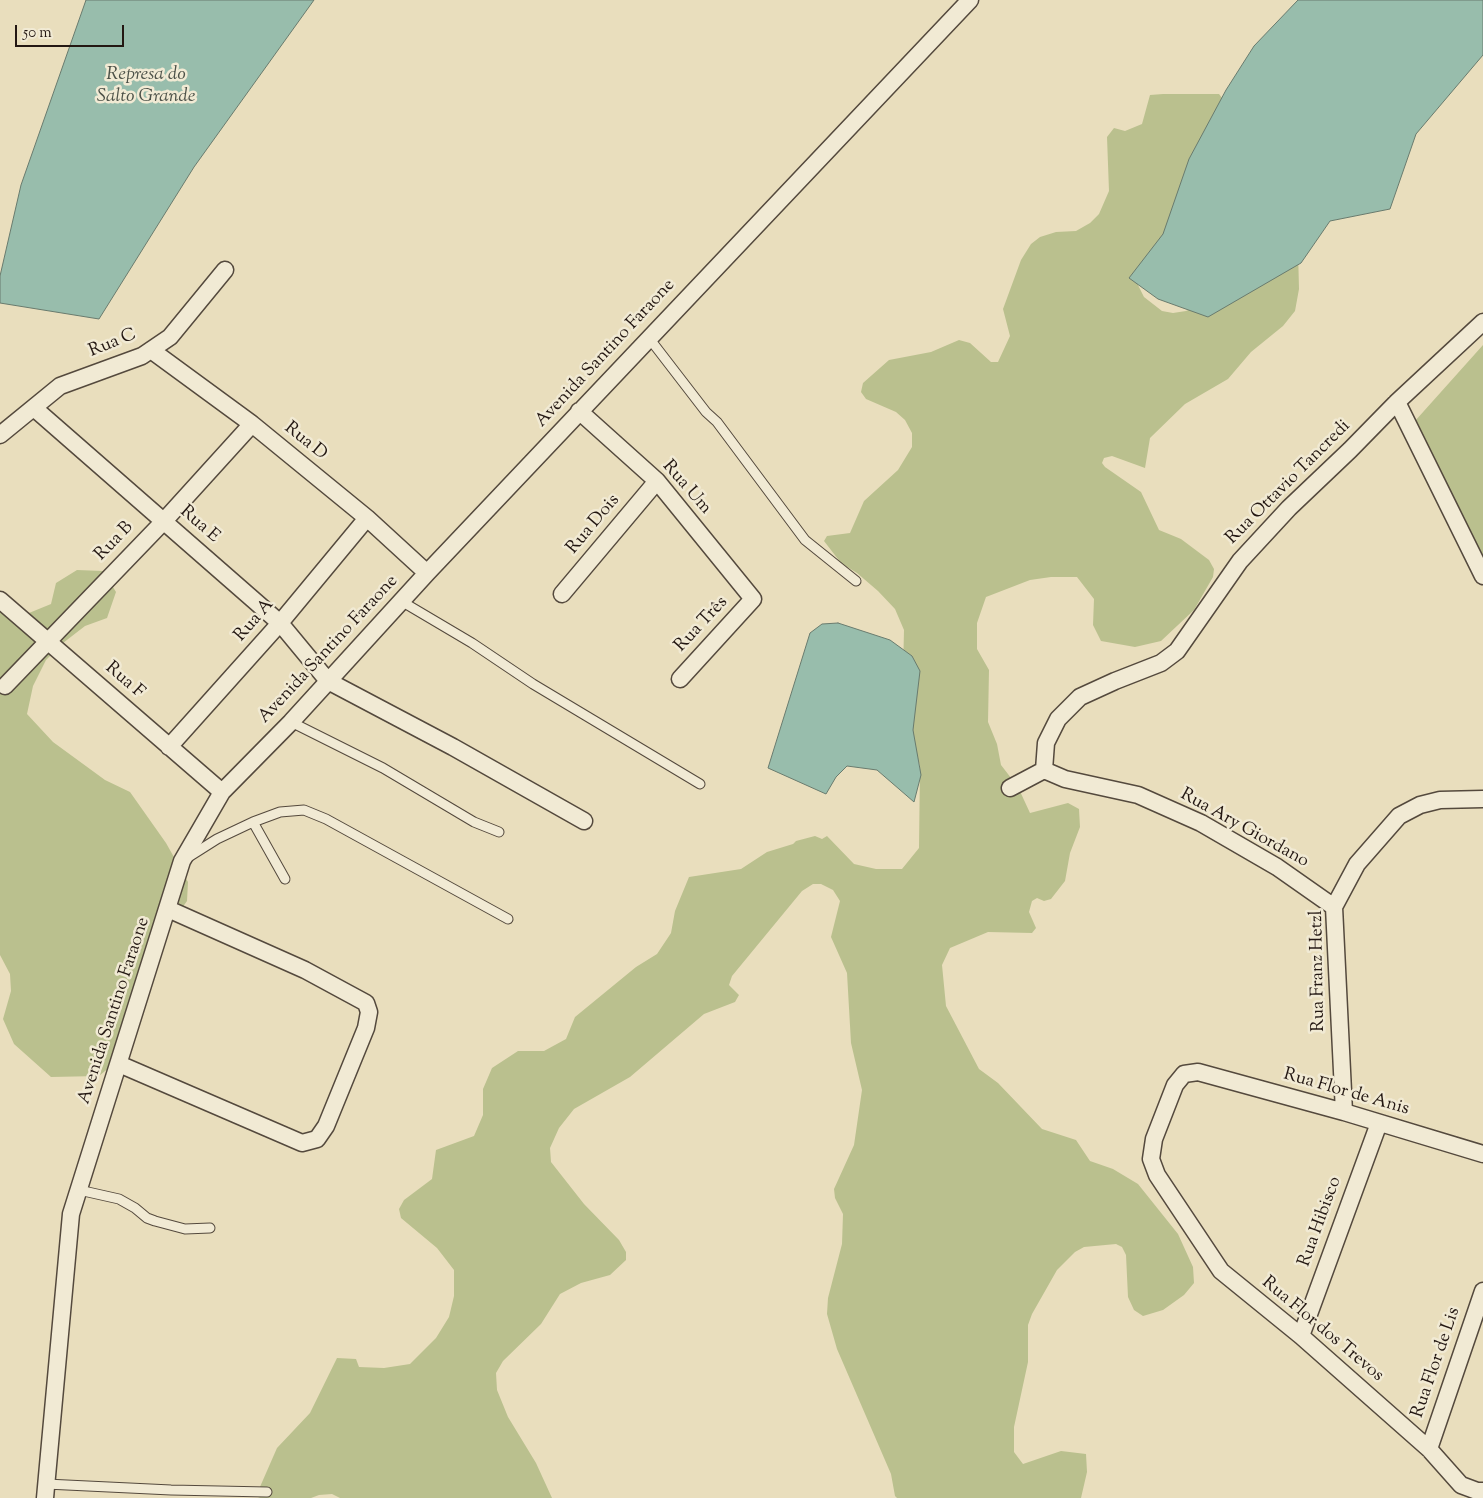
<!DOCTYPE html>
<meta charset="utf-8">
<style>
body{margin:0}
#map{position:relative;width:1483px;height:1498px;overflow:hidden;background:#e9debd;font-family:"Sorts Mill Goudy",serif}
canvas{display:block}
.scale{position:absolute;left:15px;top:25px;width:109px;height:22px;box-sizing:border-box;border:2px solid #231712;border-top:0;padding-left:6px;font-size:15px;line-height:18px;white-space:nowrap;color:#231712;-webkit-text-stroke:4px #f1ead4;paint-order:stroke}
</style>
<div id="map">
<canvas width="1483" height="1498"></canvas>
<div class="scale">50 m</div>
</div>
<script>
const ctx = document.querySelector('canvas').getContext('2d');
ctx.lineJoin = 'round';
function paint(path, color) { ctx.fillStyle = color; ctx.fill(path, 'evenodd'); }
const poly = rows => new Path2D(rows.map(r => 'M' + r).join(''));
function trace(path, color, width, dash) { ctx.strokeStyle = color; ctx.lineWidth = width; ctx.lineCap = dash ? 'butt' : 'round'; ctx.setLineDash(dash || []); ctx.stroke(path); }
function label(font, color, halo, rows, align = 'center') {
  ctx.font = font + ' "Sorts Mill Goudy",serif'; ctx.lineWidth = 5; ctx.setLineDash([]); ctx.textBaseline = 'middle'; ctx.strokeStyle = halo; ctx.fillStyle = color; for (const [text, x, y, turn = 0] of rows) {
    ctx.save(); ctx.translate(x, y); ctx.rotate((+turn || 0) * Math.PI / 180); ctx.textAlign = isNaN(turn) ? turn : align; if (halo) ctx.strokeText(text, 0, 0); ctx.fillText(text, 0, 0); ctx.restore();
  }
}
paint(poly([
 [1163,94,1219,94,1236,116,1139,278,1138,285,1144,297,1162,311,1173,313,1186,311,1222,296,1298,250,1299,289,1295,311,1283,326,1251,352,1228,379,1185,404,1150,438,1145,468,1112,456,1104,458,1102,463,1105,467,1141,492,1159,530,1181,539,1209,560,1214,569,1213,577,1194,610,1161,641,1135,647,1101,641,1093,625,1094,599,1077,577,1051,577,1030,580,986,597,977,623,977,649,989,670,988,722,997,744,1001,765,1018,787,1030,813,1068,803,1079,809,1080,827,1070,853,1065,881,1051,899,1044,901,1037,898,1032,901,1029,912,1036,928,1032,933,988,932,950,948,942,965,946,1006,979,1069,998,1083,1042,1129,1076,1140,1090,1161,1113,1169,1138,1184,1178,1234,1193,1267,1194,1283,1184,1295,1163,1310,1143,1316,1134,1310,1128,1297,1126,1255,1122,1247,1116,1244,1084,1247,1075,1252,1057,1270,1032,1314,1028,1325,1028,1362,1014,1427,1014,1452,1023,1464,1061,1451,1086,1454,1087,1472,1081,1498,897,1498,895,1496,891,1474,837,1349,827,1314,828,1298,842,1244,843,1214,835,1198,834,1189,854,1145,862,1090,851,1043,847,973,831,937,840,901,833,890,821,884,813,884,802,891,732,976,729,985,739,995,735,1002,704,1014,630,1077,574,1109,559,1128,550,1148,551,1162,584,1204,619,1240,626,1252,626,1260,610,1275,581,1283,560,1294,541,1324,503,1361,496,1373,497,1390,508,1417,536,1463,552,1498,340,1498,332,1494,319,1495,311,1498,260,1498,256,1496,277,1448,310,1413,337,1358,356,1359,359,1367,384,1368,410,1364,436,1338,449,1317,454,1296,454,1270,437,1248,401,1218,399,1209,404,1200,432,1179,436,1150,474,1136,483,1115,483,1089,492,1068,518,1051,544,1051,566,1039,575,1017,636,967,657,954,671,933,675,911,689,877,741,869,767,852,793,844,796,841,815,836,822,839,827,836,854,864,876,869,902,869,919,848,920,766,912,740,903,672,904,630,895,609,878,591,857,573,841,563,824,541,827,536,850,533,864,501,898,470,912,447,912,433,905,420,896,412,866,399,861,392,863,383,889,360,931,352,959,340,970,343,991,362,998,362,1010,336,1003,309,1021,260,1031,244,1040,237,1056,232,1076,231,1090,223,1099,214,1109,191,1107,137,1114,128,1125,131,1142,124,1150,95],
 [1483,345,1483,556,1415,421],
 [77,570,103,571,116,592,107,618,85,626,63,643,46,660,33,686,27,714,53,742,105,780,130,792,166,843,188,882,187,901,166,931,116,1062,99,1076,51,1077,14,1044,3,1019,11,991,10,974,0,955,0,600,8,608,29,613,51,604,56,583]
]), '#bac08e');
const water = poly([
 [86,0,314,0,194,167,99,319,0,303,0,276,21,185,86,0],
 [1298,0,1483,0,1483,55,1416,134,1390,209,1330,221,1301,263,1208,317,1158,299,1129,278,1163,234,1189,159,1226,90,1254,46,1298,0],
 [838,623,890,640,912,656,920,671,913,730,921,775,914,802,877,770,847,766,836,777,826,794,768,768,810,633,822,624,838,623]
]);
paint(water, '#98bdac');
trace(water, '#697b6e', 1);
const lane = poly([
 [649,338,706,412,717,422,805,540,856,581],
 [401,601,472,643,533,684,700,784],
 [291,722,383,768,474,822,499,832],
 [253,822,285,879],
 [187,858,217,839,253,822,280,812,304,810,326,819,508,919],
 [79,1190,119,1199,135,1208,147,1218,155,1221,185,1229,210,1228],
 [46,1484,171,1490,267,1492]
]);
const street = poly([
 [151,350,252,424,367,518,427,573],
 [1397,402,1483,576],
 [34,408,280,623,328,681,453,747,584,821],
 [579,411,657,481,753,599,680,679],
 [0,435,60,386,142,356,170,337,225,270],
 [562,594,657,481],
 [0,600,222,792],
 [5,686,164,521,252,424],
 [169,747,280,623,367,518],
 [1044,770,1065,779,1138,795,1201,823,1277,867,1334,907],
 [1010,788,1044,770,1046,743,1058,719,1080,697,1115,681,1161,663,1177,651,1240,561,1289,508,1350,450,1397,402,1483,322],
 [119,1064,302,1143,317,1139,326,1126,366,1028,369,1012,366,1003,305,970,168,909],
 [1344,1112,1334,907,1357,864,1399,816,1420,805,1440,800,1483,799],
 [1483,1154,1344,1112,1198,1072,1184,1074,1175,1085,1154,1139,1151,1159,1157,1175,1221,1271,1301,1336,1429,1449,1461,1485,1477,1491,1483,1491],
 [1301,1336,1379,1123],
 [1429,1449,1483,1291],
 [45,1498,71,1214,182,861,222,792,291,722,427,573,970,0]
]);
trace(lane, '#54493d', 11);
trace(street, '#54493d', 19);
trace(lane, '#f1ead4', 9);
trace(street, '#f1ead4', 16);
label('18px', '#231712', '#f1ead4', [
 ["Rua C",113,344,-22],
 ["Avenida Santino Faraone",606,354,-47],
 ["Rua D",305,442,39],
 ["Rua Ottavio Tancredi",1289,483,-45],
 ["Rua Um",686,488,49],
 ["Rua E",199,525,41],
 ["Rua Dois",594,525,-50],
 ["Rua B",115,542,-46],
 ["Rua A",255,621,-49],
 ["Rua Três",702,625,-47],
 ["Avenida Santino Faraone",329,650,-47],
 ["Rua F",124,681,41],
 ["Rua Ary Giordano",1244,829,29],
 ["Rua Franz Hetzl",1319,971,-91],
 ["Avenida Santino Faraone",115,1011,-72],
 ["Rua Flor de Anis",1346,1093,16],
 ["Rua Hibisco",1321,1222,-70],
 ["Rua Flor dos Trevos",1322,1330,40],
 ["Rua Flor de Lis",1437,1363,-71]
]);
label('italic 19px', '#4c5148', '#f1ead4', [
 ["Represa do",146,76],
 ["Salto Grande",146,98]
]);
</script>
